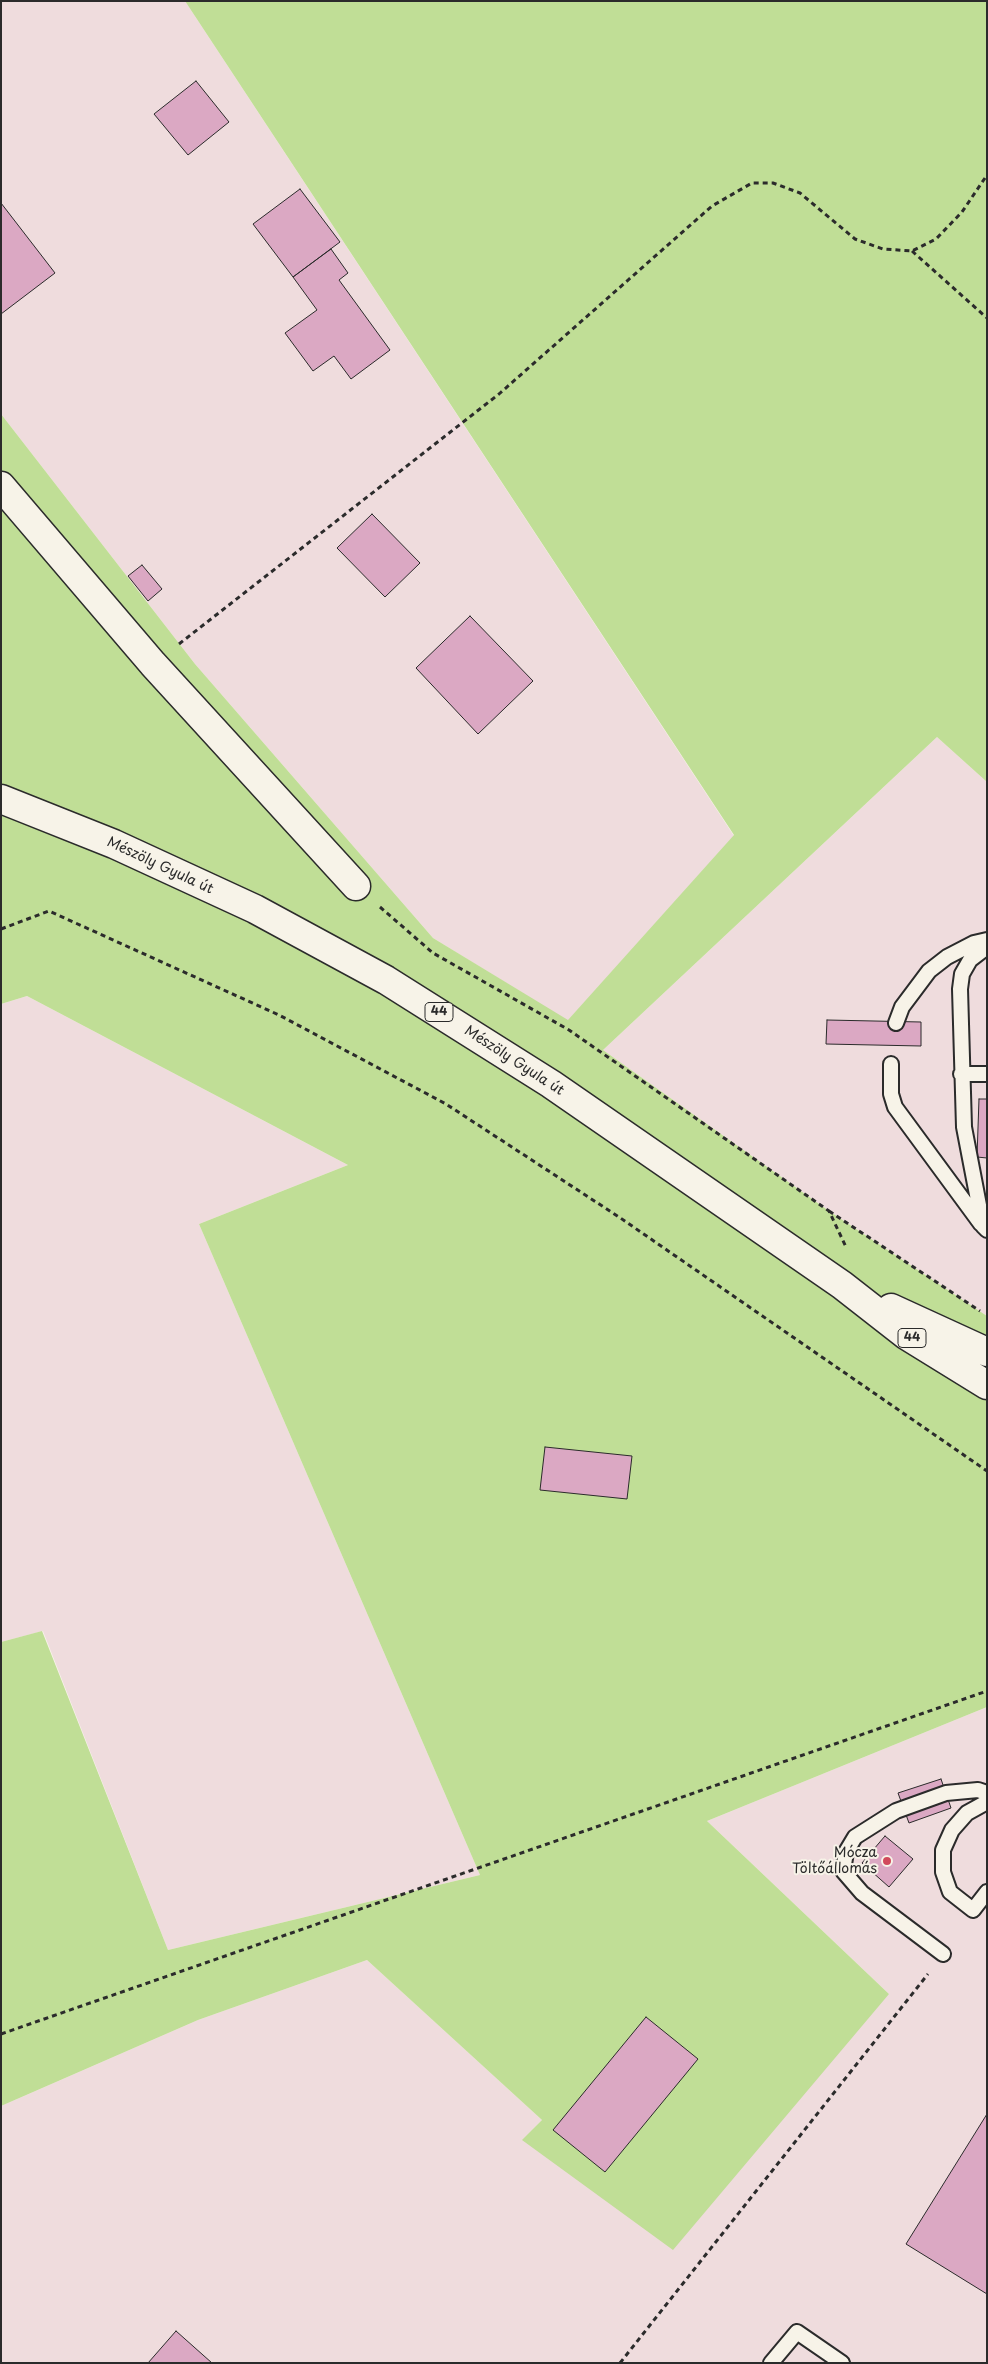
<!DOCTYPE html>
<meta charset="utf-8">
<style>
body{margin:0}
#map{position:relative;width:988px;height:2364px;overflow:hidden;background:#f7f3e8;font-family:"Playpen Sans",sans-serif}
canvas{display:block}
.frame{position:absolute;inset:0;border:2px solid #2b2b2b;pointer-events:none}
</style>
<div id="map">
<canvas width="988" height="2364"></canvas>
<div class="frame"></div>
</div>
<script>
const ctx = document.querySelector('canvas').getContext('2d');
ctx.lineJoin = 'round';
function paint(path, color) { ctx.fillStyle = color; ctx.fill(path, 'evenodd'); }
const poly = rows => new Path2D(rows.map(r => 'M' + r).join(''));
function trace(path, color, width, dash) { ctx.strokeStyle = color; ctx.lineWidth = width; ctx.lineCap = dash ? 'butt' : 'round'; ctx.setLineDash(dash || []); ctx.stroke(path); }
function label(font, color, halo, rows, align = 'center') {
  ctx.font = font + ' "Playpen Sans",sans-serif'; ctx.lineWidth = 4; ctx.setLineDash([]); ctx.textBaseline = 'middle'; ctx.strokeStyle = halo; ctx.fillStyle = color; for (const [text, x, y, turn = 0] of rows) {
    ctx.save(); ctx.translate(x, y); ctx.rotate((+turn || 0) * Math.PI / 180); ctx.textAlign = isNaN(turn) ? turn : align; if (halo) ctx.strokeText(text, 0, 0); ctx.fillText(text, 0, 0); ctx.restore();
  }
}
paint(poly([
 [1,1,185,1,734,836,568,1021,433,938,195,664,1,414],
 [937,737,987,782,987,1316,829,1211,603,1050],
 [27,996,348,1165,199,1224,480,1875,168,1950,43,1631,1,1642,1,1004],
 [987,1707,987,2363,1,2363,1,2106,198,2020,367,1960,542,2120,523,2140,889,1994,707,1821]
]), '#efdcdd');
paint(poly([
 [185,1,987,1,987,782,937,737,603,1050,829,1211,987,1316,987,1707,707,1821,889,1994,673,2250,522,2140,542,2120,367,1960,198,2020,1,2106,1,1642,42,1631,168,1950,480,1875,199,1224,348,1165,27,996,1,1004,1,414,195,664,433,938,568,1020,734,835]
]), '#c0de96');
const building = poly([
 [196,81,229,122,188,155,154,114,196,81],
 [300,189,340,242,293,277,253,224,300,189],
 [1,203,55,273,1,314,1,203],
 [331,249,348,273,339,280,390,350,351,379,334,356,313,371,285,333,317,310,293,277,331,249],
 [372,514,420,563,385,597,337,548,372,514],
 [142,565,162,589,148,601,128,576,142,565],
 [470,616,533,681,478,734,416,668,470,616],
 [827,1020,921,1022,921,1046,826,1044,827,1020],
 [979,1099,987,1099,987,1158,977,1157,979,1099],
 [545,1447,632,1456,627,1499,540,1490,545,1447],
 [941,1779,951,1808,909,1823,898,1793,941,1779],
 [885,1836,913,1859,889,1887,862,1863,885,1836],
 [646,2017,698,2059,605,2172,553,2130,646,2017],
 [987,2114,987,2294,906,2244,987,2114],
 [176,2331,212,2363,148,2363,176,2331]
]);
paint(building, '#dba8c3');
trace(building, '#2b2b2b', 1);
const service = poly([
 [987,947,970,960,962,974,960,989,964,1127,983,1226,987,1230],
 [896,1023,902,1007,929,971,947,957,974,943,987,940],
 [891,1064,891,1094,895,1107,981,1224],
 [961,1074,987,1074],
 [987,1802,967,1813,952,1830,943,1850,943,1872,950,1892,973,1910,987,1892],
 [943,1954,862,1893,843,1871,846,1852,855,1837,896,1811,946,1793,978,1790,987,1793],
 [771,2363,797,2332,842,2363]
]);
const minor = poly([
 [1,486,153,664,356,886]
]);
const primary = poly([
 [1,799,114,844,255,909,386,980,551,1084,842,1285,906,1335,987,1385],
 [891,1308,987,1352]
]);
trace(service, '#2b2b2b', 18);
trace(minor, '#2b2b2b', 31);
trace(primary, '#2b2b2b', 31);
trace(poly([
 [912,251,987,318],
 [179,644,499,394,712,206,752,183,773,183,800,193,855,239,883,249,912,251,936,239,962,212,987,175],
 [380,907,433,953,569,1030,829,1211,846,1247],
 [1,929,49,911,279,1015,446,1104,619,1217,987,1471],
 [829,1211,980,1311],
 [1,2034,987,1691],
 [620,2363,928,1974]
]), '#2b2b2b', 3, [5, 4]);
trace(service, '#f7f3e8', 14);
trace(minor, '#f7f3e8', 28);
trace(primary, '#f7f3e8', 28);
for (const [x, y, r, color] of [
 [887,1861,5,"#d1495b"]
]) { const dot = new Path2D(); dot.arc(x, y, r, 0, 2 * Math.PI); ctx.fillStyle = color; ctx.fill(dot); trace(dot, '#f7f3e8', 2); }
for (const [x, y, w] of [
 [439,1012,28],
 [912,1338,28]
]) { const box = new Path2D(); box.roundRect(x - w / 2, y - 9.5, w, 19, 4); ctx.fillStyle = '#f7f3e8'; ctx.fill(box); trace(box, '#2b2b2b', 1); }
label('bold 12px', '#2b2b2b', null, [
 ["44",439,1012],
 ["44",912,1338]
]);
label('14px', '#2b2b2b', '#f7f3e8', [
 ["Mészöly Gyula út",160,866,25],
 ["Mészöly Gyula út",514,1061,33]
]);
label('14px', '#2b2b2b', '#f7f3e8', [
 ["Mócza",877,1853],
 ["Töltőállomás",877,1869]
], 'right');
</script>
